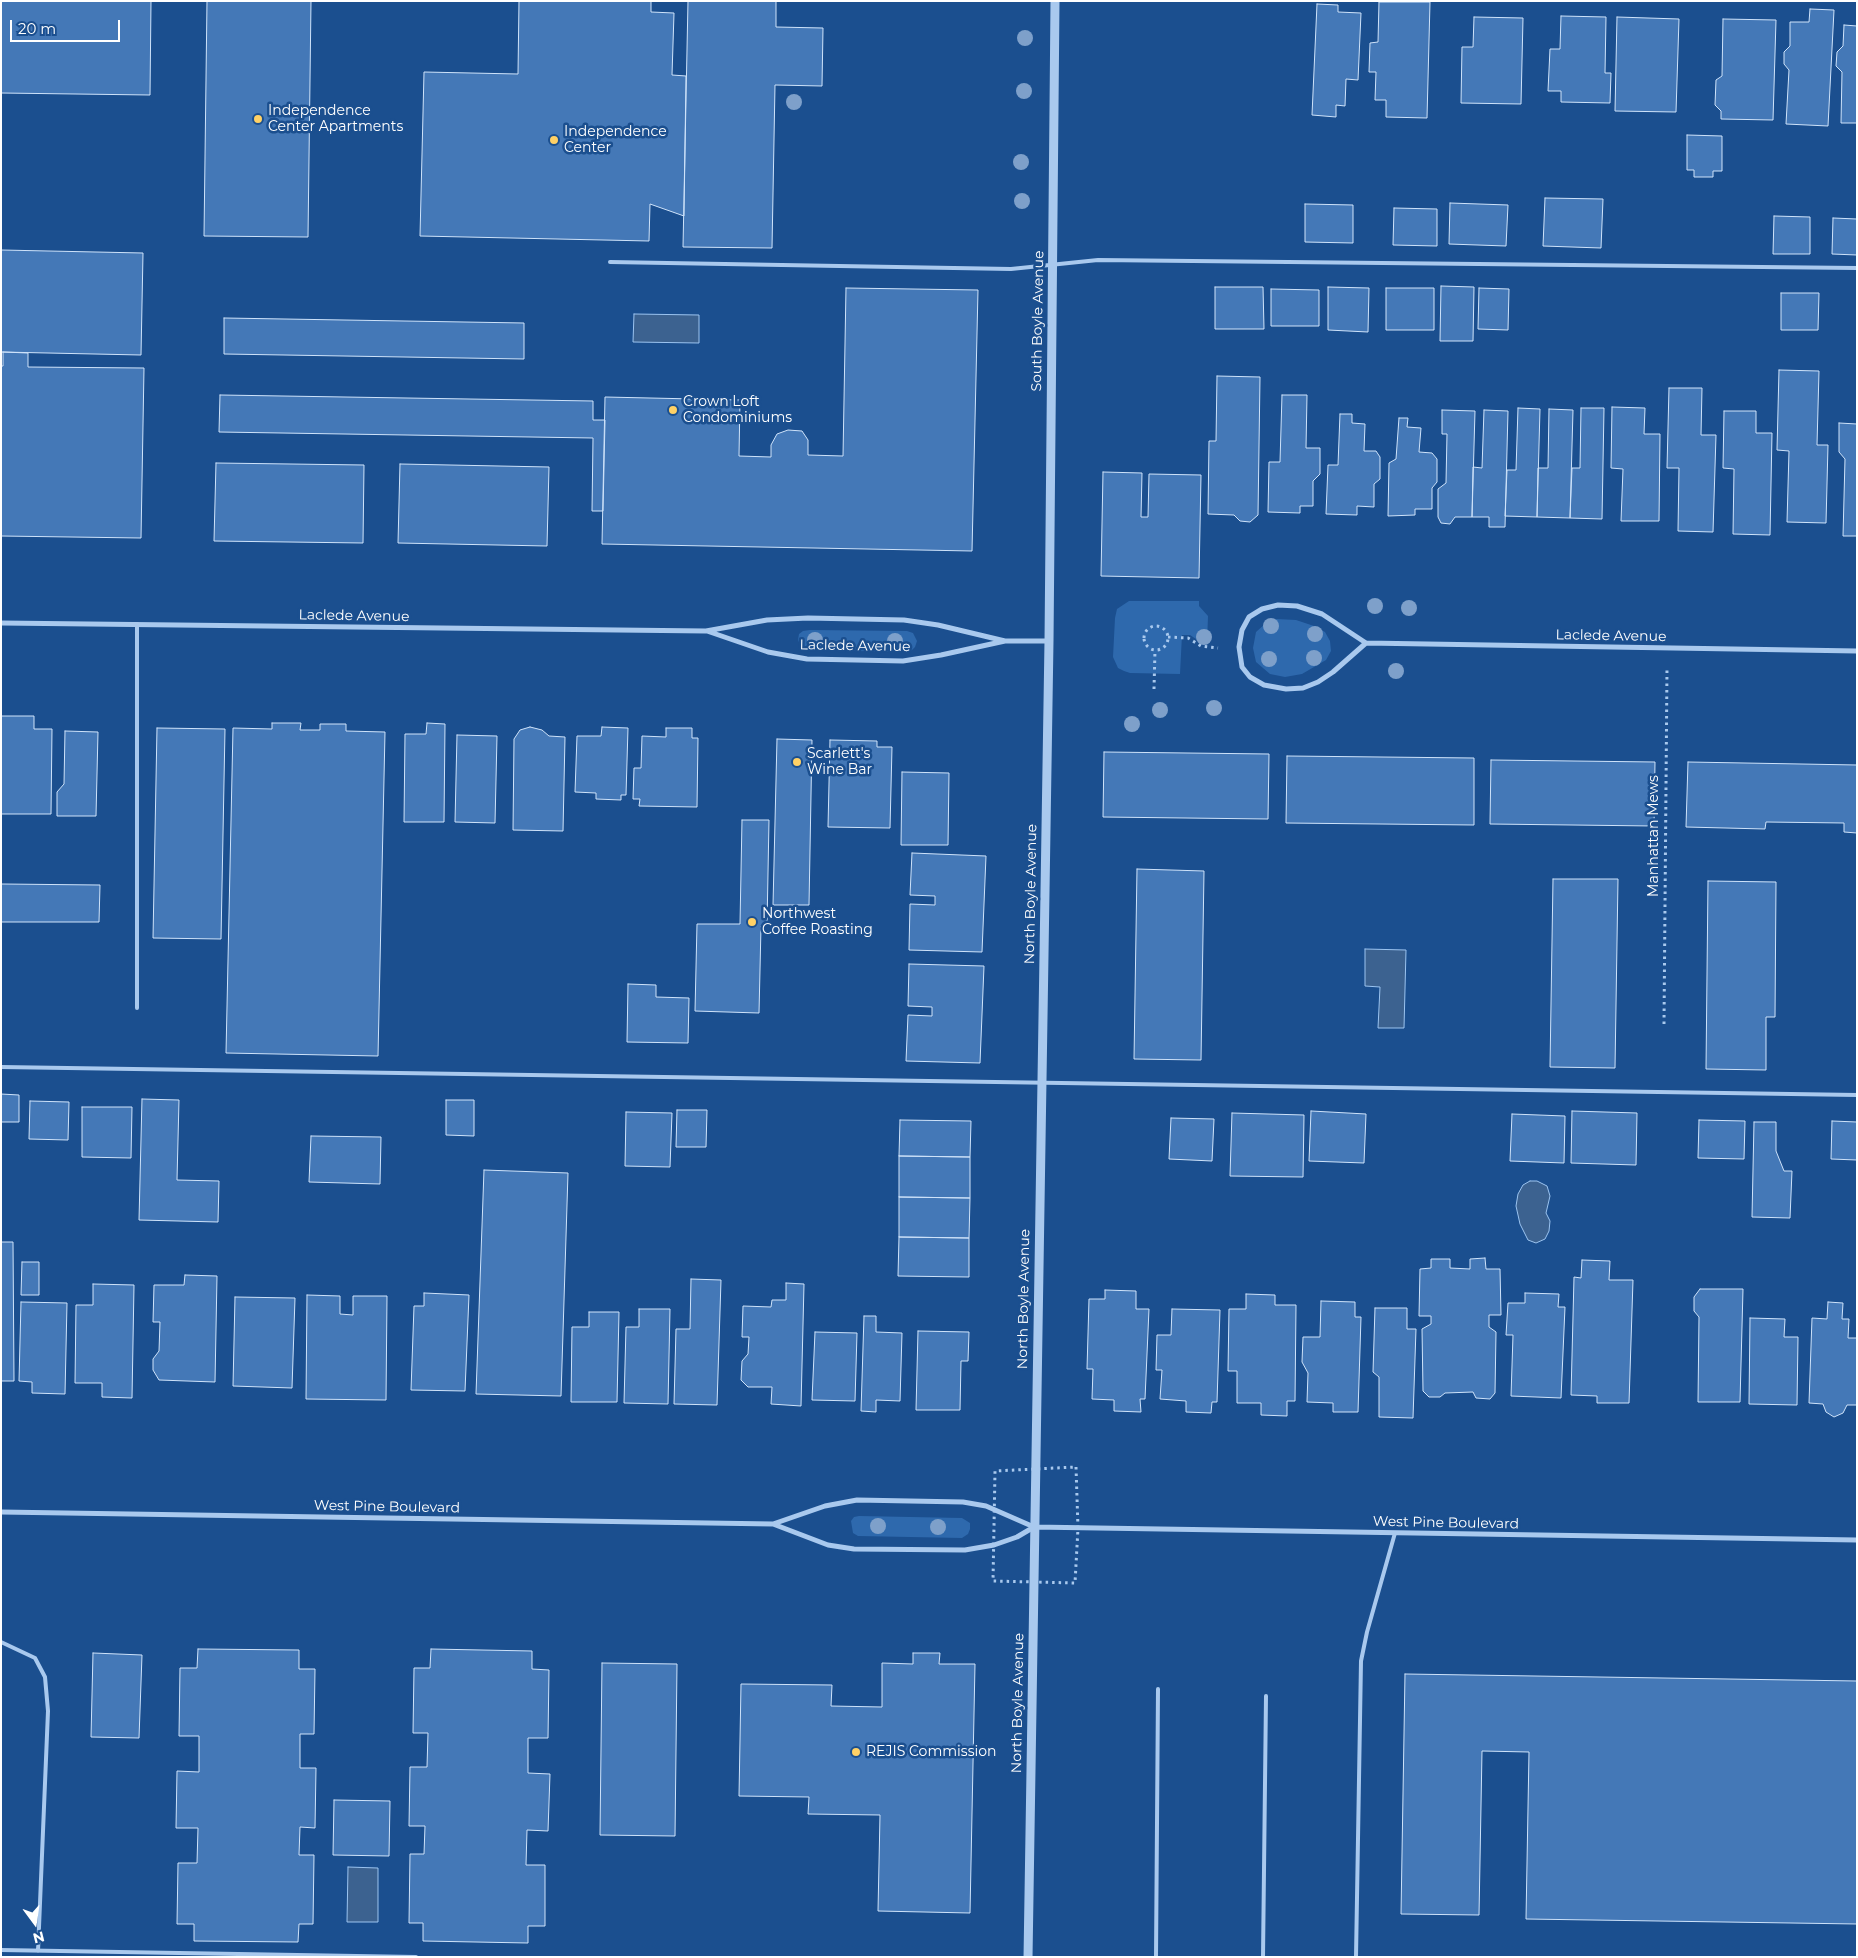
<!DOCTYPE html>
<style>
body{margin:0}
#map{position:relative;width:1858px;height:1958px;overflow:hidden;background:#1b4f8f;font-family:Montserrat,sans-serif}
canvas{display:block}
.frame{position:absolute;inset:0;border:2px solid #fff;pointer-events:none}
.north{position:absolute;left:10px;top:1898px;width:50px;height:50px;-webkit-text-stroke:4px #1b4f8f;paint-order:stroke;rotate:166deg;font-size:14px;font-weight:700;line-height:20px;text-align:center;color:#fff}
.north::after{content:'';display:block;margin:auto;width:18px;height:22px;background:#fff;clip-path:polygon(50% 0,100% 100%,50% 72%,0 100%)}
.scale{position:absolute;left:10px;top:20px;width:110px;height:22px;box-sizing:border-box;border:2px solid #fff;border-top:0;padding-left:6px;font-size:15px;line-height:18px;white-space:nowrap;color:#fff;-webkit-text-stroke:4px #1b4f8f;paint-order:stroke}
</style>
<div id="map">
<canvas width="1858" height="1958"></canvas>
<div class="frame"></div>
<div class="north">N</div>
<div class="scale">20 m</div>
</div>
<script>
const ctx = document.querySelector('canvas').getContext('2d');
ctx.lineJoin = 'round';
function paint(path, color) { ctx.fillStyle = color; ctx.fill(path, 'evenodd'); }
const poly = rows => new Path2D(rows.map(r => 'M' + r).join(''));
function trace(path, color, width, dash) { ctx.strokeStyle = color; ctx.lineWidth = width; ctx.lineCap = dash ? 'butt' : 'round'; ctx.setLineDash(dash || []); ctx.stroke(path); }
function label(font, color, halo, rows, align = 'center') {
  ctx.font = font + ' Montserrat,sans-serif'; ctx.lineWidth = 5; ctx.setLineDash([]); ctx.textBaseline = 'middle'; ctx.strokeStyle = halo; ctx.fillStyle = color; for (const [text, x, y, turn = 0] of rows) {
    ctx.save(); ctx.translate(x, y); ctx.rotate((+turn || 0) * Math.PI / 180); ctx.textAlign = isNaN(turn) ? turn : align; if (halo) ctx.strokeText(text, 0, 0); ctx.fillText(text, 0, 0); ctx.restore();
  }
}
paint(poly([
 [1129,601,1199,601,1199,606,1208,616,1207,645,1202,643,1190,635,1182,635,1180,674,1130,673,1124,671,1118,668,1113,657,1115,618,1117,609],
 [1276,619,1296,620,1314,626,1325,632,1330,641,1331,651,1326,660,1302,674,1285,677,1270,674,1256,662,1253,648,1256,632,1266,623],
 [810,630,907,631,913,633,917,641,915,647,911,651,906,652,809,650,800,645,798,640,799,634,803,631],
 [859,1516,962,1518,970,1523,970,1529,968,1534,962,1538,858,1536,853,1533,851,1521,854,1517]
]), '#2e69ad');
const water = poly([
 [634,314,699,315,699,343,633,342,634,314],
 [1365,949,1406,950,1404,1028,1378,1028,1380,987,1365,986,1365,949],
 [1530,1181,1537,1181,1547,1186,1550,1196,1546,1213,1550,1221,1549,1231,1545,1239,1536,1243,1528,1240,1520,1224,1516,1206,1518,1194,1523,1185,1530,1181],
 [348,1867,378,1868,378,1922,347,1922,348,1867]
]);
paint(water, '#3c6290');
trace(water, '#9cc4f0', 1);
const building = poly([
 [1,1,151,1,150,95,1,93,1,1],
 [207,1,311,1,308,237,204,236,207,1],
 [519,1,651,1,651,12,674,13,672,75,686,76,684,216,650,204,649,241,420,236,424,72,518,74,519,1],
 [688,1,776,1,776,27,823,28,822,86,775,85,772,248,683,247,688,1],
 [1379,2,1430,2,1427,118,1386,117,1386,100,1375,100,1376,72,1369,72,1370,43,1378,42,1379,2],
 [1317,4,1338,5,1338,12,1361,13,1358,80,1346,79,1345,106,1336,105,1336,117,1312,115,1317,4],
 [1810,9,1834,10,1828,126,1786,124,1789,70,1784,64,1784,52,1790,46,1790,22,1809,22,1810,9],
 [1561,16,1606,17,1605,73,1611,73,1610,103,1561,102,1561,91,1548,91,1550,49,1560,49,1561,16],
 [1474,17,1523,18,1521,104,1461,103,1462,47,1473,47,1474,17],
 [1617,17,1679,19,1676,112,1615,111,1617,17],
 [1723,19,1776,20,1773,120,1721,119,1721,111,1715,105,1716,80,1722,76,1723,19],
 [1844,25,1857,26,1857,123,1841,123,1842,72,1836,66,1837,52,1843,46,1844,25],
 [1687,135,1722,136,1722,171,1713,171,1713,177,1694,177,1694,170,1687,170,1687,135],
 [1545,198,1603,199,1601,248,1543,246,1545,198],
 [1450,203,1508,205,1506,246,1449,244,1450,203],
 [1305,204,1353,205,1353,243,1305,242,1305,204],
 [1394,208,1437,209,1437,246,1393,245,1394,208],
 [1774,216,1810,217,1810,254,1773,254,1774,216],
 [1833,218,1857,219,1857,255,1832,254,1833,218],
 [1,250,143,253,141,355,1,352,1,250],
 [1441,286,1474,287,1473,341,1440,341,1441,286],
 [1215,287,1263,287,1264,329,1215,329,1215,287],
 [1328,287,1369,288,1368,332,1328,330,1328,287],
 [846,288,978,290,972,551,602,544,605,397,740,400,739,456,771,457,771,445,777,434,788,430,802,431,808,440,808,455,843,456,846,288],
 [1386,288,1434,288,1434,330,1386,330,1386,288],
 [1479,288,1509,289,1508,330,1478,329,1479,288],
 [1271,289,1319,290,1319,326,1271,326,1271,289],
 [1781,293,1819,293,1818,330,1781,330,1781,293],
 [224,318,524,323,524,359,224,354,224,318],
 [3,352,28,353,28,367,144,368,141,538,1,536,1,366,3,366,3,352],
 [1779,370,1819,371,1817,445,1828,445,1826,523,1787,522,1789,451,1777,450,1779,370],
 [1217,376,1260,377,1258,515,1250,522,1240,521,1234,515,1208,514,1209,441,1216,441,1217,376],
 [1669,388,1702,388,1701,435,1716,435,1713,532,1678,531,1679,468,1667,468,1669,388],
 [220,395,593,401,593,420,605,420,603,511,592,511,593,438,219,432,220,395],
 [1282,395,1307,395,1306,448,1320,448,1320,474,1313,481,1313,506,1300,506,1300,513,1268,512,1269,462,1280,462,1282,395],
 [1612,407,1645,408,1644,434,1660,434,1659,521,1621,521,1623,469,1611,468,1612,407],
 [1518,408,1540,409,1537,517,1505,516,1507,470,1516,470,1518,408],
 [1581,408,1604,408,1602,519,1570,518,1572,468,1580,468,1581,408],
 [1549,409,1573,410,1570,518,1537,517,1538,468,1548,468,1549,409],
 [1442,410,1475,411,1472,517,1455,517,1450,524,1441,523,1438,517,1438,489,1446,483,1447,434,1442,434,1442,410],
 [1484,410,1508,411,1505,527,1489,527,1489,517,1472,517,1473,467,1482,468,1484,410],
 [1724,411,1756,411,1756,433,1772,433,1770,535,1733,534,1734,469,1723,468,1724,411],
 [1340,414,1352,414,1352,423,1365,424,1364,451,1376,451,1380,457,1380,479,1374,484,1374,507,1357,506,1357,515,1326,514,1328,465,1338,465,1340,414],
 [1399,418,1408,418,1407,427,1421,428,1419,452,1432,453,1437,459,1437,482,1432,488,1432,509,1415,509,1415,515,1388,516,1389,463,1396,459,1399,418],
 [1839,423,1857,424,1857,536,1843,536,1845,459,1839,452,1839,423],
 [216,463,364,465,363,543,214,541,216,463],
 [400,464,549,467,547,546,398,543,400,464],
 [1103,472,1142,473,1141,517,1148,517,1149,474,1201,475,1199,578,1101,576,1103,472],
 [1,716,34,716,34,729,52,729,51,814,1,814,1,716],
 [272,723,301,723,300,730,320,730,320,724,346,724,346,731,385,732,378,1056,226,1053,233,728,272,729,272,723],
 [427,723,445,724,444,822,404,822,405,734,426,734,427,723],
 [530,727,542,730,549,736,565,737,563,831,513,830,514,739,520,730,530,727],
 [602,727,628,728,626,795,621,795,621,800,596,799,596,793,575,792,577,736,601,736,602,727],
 [157,728,225,729,221,939,153,938,157,728],
 [666,728,692,728,692,738,698,738,697,807,639,806,640,799,633,799,634,768,641,768,642,736,666,737,666,728],
 [65,731,98,732,96,816,57,816,57,792,64,784,65,731],
 [457,735,497,736,495,823,455,822,457,735],
 [777,739,812,740,809,905,773,905,777,739],
 [830,740,877,741,877,747,892,747,890,828,828,827,830,740],
 [1104,752,1269,754,1268,819,1103,817,1104,752],
 [1287,756,1474,758,1474,825,1286,823,1287,756],
 [1491,760,1655,762,1654,826,1490,824,1491,760],
 [1688,762,1857,765,1857,833,1844,832,1844,823,1766,822,1765,829,1686,827,1688,762],
 [902,772,949,773,948,845,901,845,902,772],
 [742,820,769,820,767,926,761,926,759,1013,695,1011,697,924,740,924,742,820],
 [912,853,986,856,982,952,909,950,910,904,935,905,935,896,910,895,912,853],
 [1137,869,1204,871,1201,1060,1134,1059,1137,869],
 [1553,879,1618,879,1615,1068,1550,1067,1553,879],
 [1708,881,1776,882,1775,1017,1766,1017,1766,1070,1706,1069,1708,881],
 [1,884,100,885,99,922,1,922,1,884],
 [909,964,984,966,980,1063,906,1061,908,1015,932,1016,932,1007,908,1006,909,964],
 [628,984,656,985,656,997,689,998,688,1043,627,1042,628,984],
 [1,1094,19,1095,19,1122,1,1122,1,1094],
 [142,1099,179,1100,177,1180,219,1181,218,1222,139,1220,142,1099],
 [446,1100,474,1100,474,1136,446,1135,446,1100],
 [30,1101,69,1102,68,1140,29,1139,30,1101],
 [82,1107,132,1107,131,1158,82,1157,82,1107],
 [677,1110,707,1110,706,1147,676,1147,677,1110],
 [1311,1111,1366,1114,1364,1163,1309,1161,1311,1111],
 [1572,1111,1637,1113,1636,1165,1571,1163,1572,1111],
 [626,1112,672,1113,670,1167,625,1166,626,1112],
 [1232,1113,1304,1115,1303,1177,1230,1176,1232,1113],
 [1512,1114,1565,1116,1564,1163,1510,1161,1512,1114],
 [1171,1118,1214,1119,1212,1161,1169,1159,1171,1118],
 [900,1120,971,1121,970,1157,899,1156,900,1120],
 [1699,1120,1745,1121,1744,1159,1698,1158,1699,1120],
 [1832,1121,1857,1122,1857,1160,1831,1159,1832,1121],
 [1754,1122,1776,1122,1776,1151,1784,1171,1792,1171,1790,1218,1752,1217,1754,1122],
 [311,1136,381,1137,380,1184,309,1182,311,1136],
 [899,1156,970,1157,970,1198,899,1197,899,1156],
 [484,1170,568,1173,561,1396,476,1394,484,1170],
 [899,1197,970,1198,969,1238,899,1237,899,1197],
 [899,1237,969,1238,969,1277,898,1276,899,1237],
 [1,1242,13,1242,14,1381,1,1381,1,1242],
 [1485,1258,1486,1269,1500,1269,1501,1315,1489,1315,1489,1327,1496,1332,1495,1393,1490,1399,1476,1398,1473,1392,1445,1393,1440,1397,1429,1397,1423,1391,1422,1329,1431,1324,1431,1316,1419,1316,1420,1269,1431,1268,1431,1259,1450,1259,1450,1268,1470,1269,1470,1259,1485,1258],
 [1582,1260,1610,1261,1609,1280,1633,1280,1629,1403,1597,1403,1597,1396,1571,1395,1574,1277,1581,1278,1582,1260],
 [22,1262,39,1262,39,1295,21,1295,22,1262],
 [185,1275,217,1276,215,1382,159,1380,153,1370,153,1359,159,1351,160,1322,153,1322,154,1285,184,1285,185,1275],
 [691,1279,721,1280,717,1405,674,1404,676,1329,690,1329,691,1279],
 [786,1283,804,1284,801,1406,771,1404,772,1387,748,1387,741,1380,742,1361,748,1354,749,1337,742,1337,743,1306,771,1307,772,1300,786,1300,786,1283],
 [93,1284,134,1285,132,1398,102,1397,102,1383,75,1383,76,1305,93,1305,93,1284],
 [1700,1289,1743,1289,1740,1402,1698,1402,1699,1317,1694,1311,1694,1297,1700,1289],
 [1105,1290,1136,1291,1136,1309,1149,1309,1145,1399,1140,1399,1141,1412,1114,1411,1114,1400,1092,1399,1093,1369,1087,1369,1089,1299,1105,1299,1105,1290],
 [424,1293,469,1295,465,1391,411,1390,414,1306,424,1306,424,1293],
 [1525,1293,1559,1294,1558,1307,1565,1307,1561,1398,1511,1396,1513,1335,1506,1335,1508,1303,1525,1303,1525,1293],
 [1246,1294,1275,1295,1275,1305,1296,1305,1295,1401,1287,1401,1287,1416,1261,1415,1261,1403,1237,1403,1237,1371,1228,1371,1229,1309,1246,1309,1246,1294],
 [307,1295,340,1296,340,1314,353,1315,353,1296,387,1296,386,1400,306,1399,307,1295],
 [235,1297,295,1298,292,1388,233,1386,235,1297],
 [1321,1301,1355,1302,1355,1317,1361,1317,1358,1412,1333,1412,1333,1403,1307,1402,1308,1373,1302,1362,1303,1337,1320,1337,1321,1301],
 [21,1302,67,1303,65,1394,32,1393,32,1382,19,1381,21,1302],
 [1828,1302,1843,1303,1842,1319,1849,1319,1848,1338,1857,1338,1857,1405,1847,1405,1843,1413,1834,1417,1826,1412,1823,1404,1809,1403,1812,1318,1827,1319,1828,1302],
 [1375,1308,1407,1308,1407,1329,1416,1329,1413,1418,1379,1417,1379,1377,1373,1372,1375,1308],
 [639,1309,670,1309,668,1404,624,1403,626,1327,639,1327,639,1309],
 [1172,1309,1220,1310,1217,1402,1212,1402,1211,1413,1186,1412,1186,1401,1160,1399,1162,1370,1156,1370,1157,1335,1171,1335,1172,1309],
 [589,1312,619,1312,617,1402,571,1402,572,1327,589,1327,589,1312],
 [864,1316,876,1316,876,1332,902,1333,900,1401,876,1400,876,1412,861,1411,864,1316],
 [1750,1318,1785,1319,1784,1337,1798,1337,1797,1405,1749,1404,1750,1318],
 [918,1331,969,1332,968,1361,961,1361,960,1410,916,1410,918,1331],
 [815,1332,857,1333,855,1401,812,1400,815,1332],
 [198,1649,299,1650,299,1669,315,1669,314,1734,300,1734,300,1768,316,1768,315,1828,300,1827,299,1855,314,1855,313,1924,299,1924,298,1942,194,1941,194,1924,177,1924,178,1863,197,1863,198,1828,176,1828,177,1771,199,1772,199,1736,179,1736,180,1668,197,1668,198,1649],
 [431,1649,532,1651,532,1669,549,1670,548,1738,528,1738,528,1773,550,1774,548,1831,527,1830,526,1865,545,1865,545,1926,528,1926,528,1943,423,1941,423,1923,409,1923,410,1854,424,1854,425,1826,409,1826,410,1767,427,1767,428,1733,413,1733,414,1668,430,1668,431,1649],
 [93,1653,142,1655,139,1738,91,1737,93,1653],
 [913,1653,940,1653,939,1664,975,1664,970,1913,878,1911,880,1815,808,1814,809,1797,739,1796,741,1684,832,1685,831,1706,882,1707,882,1663,913,1664,913,1653],
 [602,1663,677,1664,675,1836,600,1835,602,1663],
 [1405,1674,1857,1681,1857,1924,1526,1919,1529,1752,1482,1751,1479,1915,1401,1914,1405,1674],
 [334,1800,390,1801,389,1856,333,1855,334,1800]
]);
paint(building, '#4478b7');
trace(building, '#cfe3fa', 1);
trace(poly([
 '1144 638a12 12 0 1 1 24 0a12 12 0 1 1-24 0Z',
 [1168,637,1188,638,1201,646,1218,648],
 [1154,689,1155,650],
 [1664,1024,1667,668],
 [1076,1467,1078,1528,1075,1583,993,1581,995,1471,1076,1467]
]), '#a9c9ee', 3, [2.5, 4]);
trace(poly([
 [610,262,1011,269,1098,260,1857,268],
 [137,1008,137,624],
 [1,1067,1857,1095],
 [1,1642,35,1658,45,1677,48,1711,38,1951],
 [1,1950,416,1957],
 [1156,1957,1158,1689],
 [1263,1957,1266,1696],
 [1356,1957,1361,1661,1367,1632,1395,1533]
]), '#a9c9ee', 4);
trace(poly([
 [1,623,706,631,767,620,808,618,904,620,938,625,1005,641],
 [707,631,768,652,807,659,903,661,941,655,1005,641,1049,641],
 [1366,643,1333,672,1318,682,1303,688,1286,689,1264,685,1250,677,1242,667,1239,647,1242,630,1249,617,1262,609,1278,605,1297,606,1322,614,1366,643,1857,651],
 [1,1512,773,1524,828,1545,854,1549,965,1550,994,1545,1017,1537,1034,1527],
 [773,1524,825,1506,857,1500,963,1502,986,1506,1034,1527,1857,1540]
]), '#a9c9ee', 5);
trace(poly([
 [1028,1957,1049,641,1055,1]
]), '#a9c9ee', 9);
ctx.fillStyle = '#7ea0ca';
for (const [x, y] of [
 [1025,38],
 [1024,91],
 [794,102],
 [1021,162],
 [1022,201],
 [1375,606],
 [1409,608],
 [1271,626],
 [1315,634],
 [1204,637],
 [815,640],
 [895,641],
 [1314,658],
 [1269,659],
 [1396,671],
 [1214,708],
 [1160,710],
 [1132,724],
 [878,1526],
 [938,1527]
]) { ctx.beginPath(); ctx.arc(x, y, 8, 0, 2 * Math.PI); ctx.fill(); }
for (const [x, y, r, color] of [
 [258,119,5,"#ffd166"],
 [554,140,5,"#ffd166"],
 [673,410,5,"#ffd166"],
 [797,762,5,"#ffd166"],
 [752,922,5,"#ffd166"],
 [856,1752,5,"#ffd166"]
]) { const dot = new Path2D(); dot.arc(x, y, r, 0, 2 * Math.PI); ctx.fillStyle = color; ctx.fill(dot); trace(dot, '#1b4f8f', 2); }
label('14px', '#fff', '#1b4f8f', [
 ["Independence",268,111],
 ["Center Apartments",268,127],
 ["Independence",564,132],
 ["Center",564,148],
 ["Crown Loft",683,402],
 ["Condominiums",683,418],
 ["Scarlett's",807,754],
 ["Wine Bar",807,770],
 ["Northwest",762,914],
 ["Coffee Roasting",762,930],
 ["REJIS Commission",866,1752]
], 'left');
label('14px', '#fff', '#1b4f8f', [
 ["South Boyle Avenue",1038,321,-89],
 ["Laclede Avenue",354,616,1],
 ["Laclede Avenue",1611,636,1],
 ["Laclede Avenue",855,646,1],
 ["Manhattan Mews",1654,836,-90],
 ["North Boyle Avenue",1031,894,-89],
 ["North Boyle Avenue",1024,1299,-89],
 ["West Pine Boulevard",387,1507,1],
 ["West Pine Boulevard",1446,1523,1],
 ["North Boyle Avenue",1018,1703,-89]
]);
</script>
